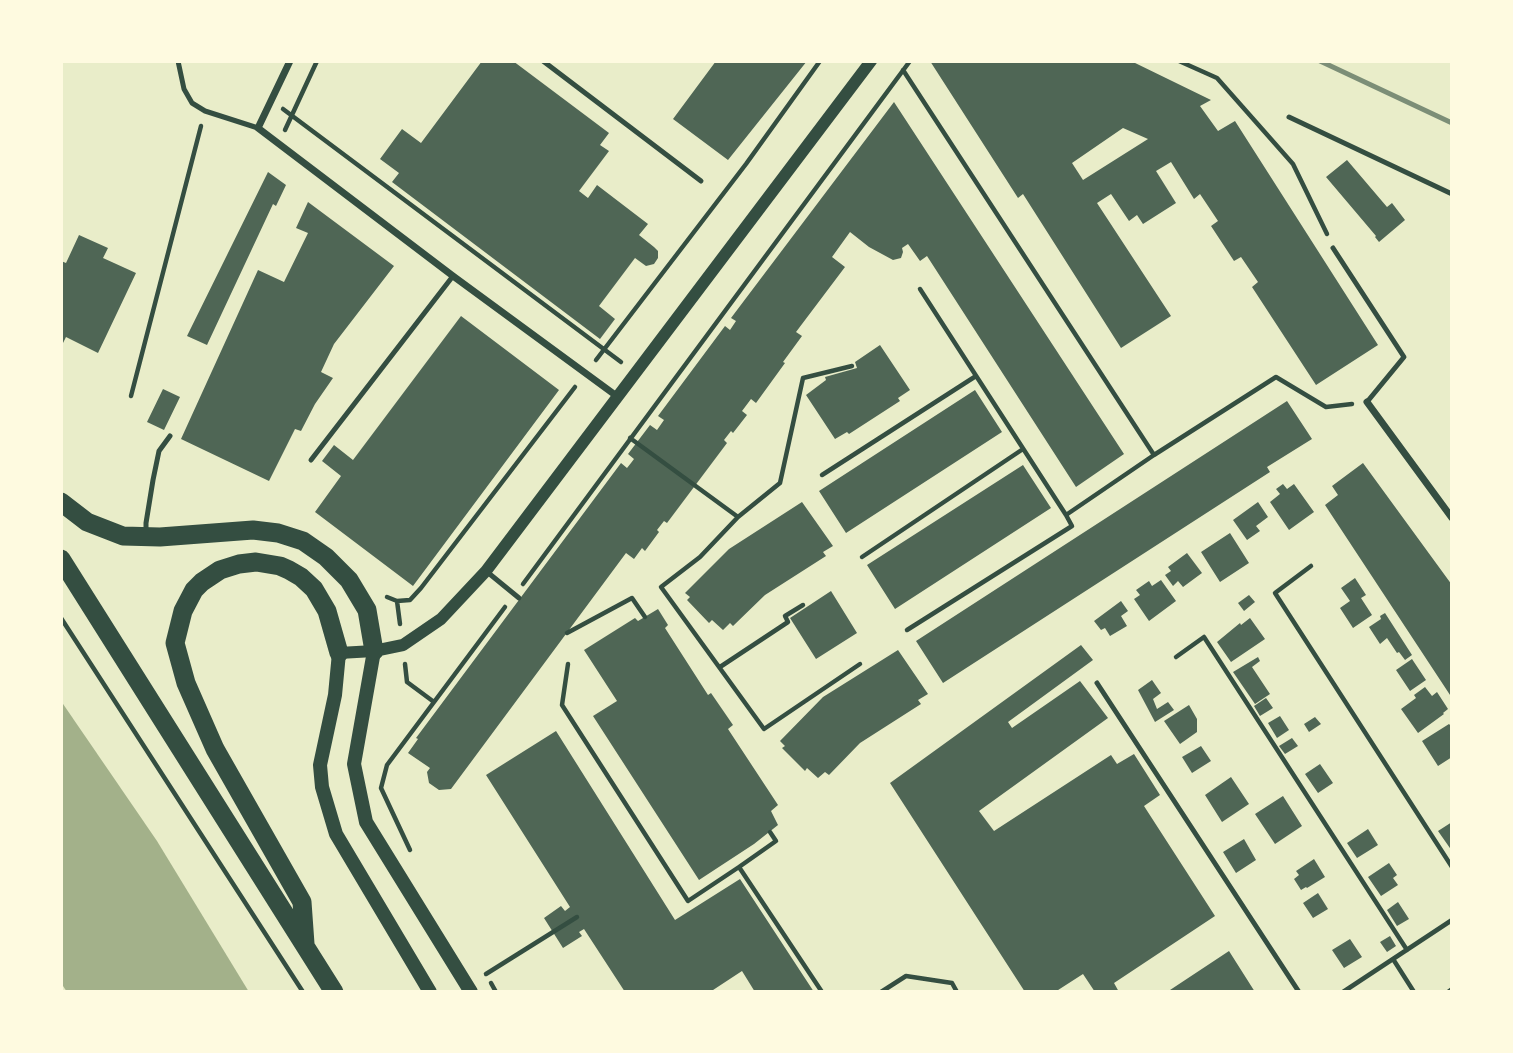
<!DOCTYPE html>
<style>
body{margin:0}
#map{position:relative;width:1513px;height:1053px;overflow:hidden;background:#e9edc9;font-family:"Open Sans",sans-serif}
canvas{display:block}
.frame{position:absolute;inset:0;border:63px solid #fefae0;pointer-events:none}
</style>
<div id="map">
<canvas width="1513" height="1053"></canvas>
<div class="frame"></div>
</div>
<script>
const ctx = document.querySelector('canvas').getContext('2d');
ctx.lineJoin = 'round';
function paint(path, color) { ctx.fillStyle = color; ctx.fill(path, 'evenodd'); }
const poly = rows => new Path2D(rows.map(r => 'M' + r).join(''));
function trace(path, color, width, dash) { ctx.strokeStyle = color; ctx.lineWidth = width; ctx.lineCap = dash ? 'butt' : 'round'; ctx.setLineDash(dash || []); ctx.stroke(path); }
paint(poly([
 [61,701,157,841,249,992,67,992,61,983]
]), '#a3b18a');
paint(poly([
 [482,61,513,61,609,133,600,145,609,151,579,191,588,198,597,185,648,224,639,235,654,247,658,251,658,258,654,264,646,266,635,258,599,306,615,319,600,339,392,182,399,173,380,159,402,129,421,143],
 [716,61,807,61,728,160,673,119],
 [930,61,1131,61,1211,100,1200,106,1218,131,1235,121,1378,345,1316,385,1252,287,1258,282,1241,257,1234,261,1211,226,1218,221,1200,194,1194,199,1171,162,1156,171,1176,203,1143,224,1137,215,1129,221,1111,194,1097,203,1171,316,1121,348,1023,194,1018,198],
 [1123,128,1148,139,1083,180,1072,163],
 [894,102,1124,454,1076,487,927,256,920,261,908,244,902,248,903,252,901,258,893,260,869,247,850,232,832,257,845,267,796,332,802,336,783,362,785,363,756,403,751,399,742,411,747,415,733,433,731,431,724,440,727,443,667,523,664,521,657,530,659,532,645,551,642,548,634,559,626,553,451,789,439,790,429,783,427,772,430,768,408,753,418,739,416,738,621,463,627,468,631,463,634,459,628,454,650,425,657,430,664,420,658,416,725,326,730,330,736,321,731,318],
 [1347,160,1387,207,1392,203,1405,220,1379,242,1375,237,1376,236,1326,177],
 [268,172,286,185,276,206,273,204,207,345,187,336],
 [308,202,394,266,334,344,321,372,333,378,315,404,301,431,295,429,269,481,181,439,258,270,284,282,308,233,296,228],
 [79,235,108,248,103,258,136,273,98,353,66,337,61,347,61,261,66,263],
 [461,316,559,390,413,586,315,512,341,476,322,461,334,445,353,460],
 [880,345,910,390,898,398,900,401,849,434,847,432,835,439,806,395,826,380,825,377,857,368,855,362],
 [163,389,180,397,164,430,147,422],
 [975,390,1002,432,846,533,819,491],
 [1287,401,1312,439,1267,467,1270,472,943,683,916,641],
 [1363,463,1452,585,1452,698,1325,505,1338,495,1332,486],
 [1023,465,1051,508,895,609,867,565],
 [1283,484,1287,489,1294,484,1314,512,1289,530,1270,502,1280,494,1276,489],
 [802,502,833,546,823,552,826,556,765,595,733,626,730,623,723,630,712,620,709,623,687,600,690,597,685,593,729,549],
 [1258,502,1268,517,1256,526,1260,531,1247,540,1233,520],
 [1230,533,1249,563,1220,582,1201,552],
 [1187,553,1202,573,1183,587,1178,581,1173,586,1165,575,1171,571,1168,567],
 [1355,578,1366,595,1361,598,1372,615,1353,628,1340,608,1350,601,1341,588],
 [1161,580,1176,601,1149,621,1134,599,1140,595,1136,590,1149,581,1152,586],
 [831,591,857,633,816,659,790,618],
 [1249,595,1255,602,1244,611,1238,603],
 [1121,601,1128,611,1121,616,1127,626,1110,636,1105,628,1101,630,1094,621],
 [658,609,668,625,665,628,708,695,711,693,733,725,728,729,778,805,771,811,778,825,754,844,699,880,593,716,617,701,584,650,635,618,638,621],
 [1385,613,1412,655,1405,660,1399,652,1397,653,1387,638,1380,644,1369,627,1381,619,1380,616],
 [1250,618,1265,639,1231,662,1217,642,1240,623,1241,625],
 [1081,645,1093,660,1008,722,1012,728,1080,681,1108,718,979,811,994,831,1111,755,1117,764,1134,754,1160,795,1144,806,1215,916,1114,983,1119,992,1095,992,1083,974,1055,992,1025,992,890,783],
 [898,650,928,694,918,700,921,704,860,743,829,775,825,772,818,778,807,768,805,771,782,748,785,746,780,741,823,697],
 [1258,657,1260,661,1252,667,1270,694,1255,704,1233,672],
 [1412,659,1426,680,1410,691,1396,670],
 [1152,680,1161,693,1153,699,1157,709,1168,702,1174,710,1155,722,1138,690],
 [1425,687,1432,696,1437,692,1448,709,1443,713,1444,714,1418,733,1401,709,1416,698,1414,695],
 [1266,698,1273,708,1260,716,1254,706],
 [1189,705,1197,719,1197,732,1180,744,1164,721],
 [1280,716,1289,730,1277,738,1268,723],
 [1315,717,1321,724,1309,732,1304,724],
 [1449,724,1452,727,1452,757,1438,766,1422,741],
 [556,731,675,920,740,879,814,992,755,992,742,971,710,992,625,992,584,929,579,932,582,936,563,948,544,918,561,906,565,911,570,907,486,775],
 [1292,738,1298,746,1285,754,1279,746],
 [1201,746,1211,761,1192,773,1182,757],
 [1320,764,1333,783,1318,793,1305,774],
 [1231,777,1249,804,1222,822,1205,795],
 [1283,796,1302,826,1275,844,1255,814],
 [1452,822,1452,851,1438,831],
 [1368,829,1378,845,1357,858,1347,843],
 [1244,839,1256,860,1236,873,1223,852],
 [1314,859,1325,877,1307,888,1306,887,1301,890,1294,879,1299,875,1296,871],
 [1389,863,1397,875,1393,878,1398,885,1381,896,1368,877],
 [1318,893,1328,909,1313,918,1303,903],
 [1398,902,1409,919,1397,926,1387,910],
 [1390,936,1396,946,1387,952,1380,942],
 [1350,939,1362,957,1344,968,1332,950],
 [1229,951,1255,992,1167,992]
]), '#4f6655');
trace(poly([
 [1179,61,1217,78,1293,164,1327,234],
 [903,70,1154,455,1276,377,1326,407,1352,404],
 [283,109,621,362],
 [285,130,317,61],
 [920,289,1066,515,1154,455],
 [596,360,746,164,820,61],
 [131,396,201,126],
 [630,438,738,517,780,483,803,378,852,366],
 [822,475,976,376],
 [738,517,700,557,661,587,764,729,860,664],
 [862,557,1023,449],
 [1311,566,1275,593,1452,867],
 [523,584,910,61],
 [387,597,397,601,400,624],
 [397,601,410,600,421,588,575,387],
 [61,618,303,992],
 [907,630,1072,526,1066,515],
 [567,633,632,598,645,617],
 [1176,657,1204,637,1407,950],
 [405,664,407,682,434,702],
 [568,664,562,705,688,901,739,867,822,992],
 [720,667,788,622,785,616,803,605],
 [410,850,381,788,387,765,505,607],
 [739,867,776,841,770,832],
 [1393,959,1414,992],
 [486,974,577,917],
 [491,983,496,992],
 [881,992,906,976,952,983,957,992],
 [1343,992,1452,920],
 [1448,992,1452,989]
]), '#344e41', 4.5);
trace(poly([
 [178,61,184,89,192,103,205,111,258,128],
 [543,61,701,181],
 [1289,117,1452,194],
 [1333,248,1404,357,1367,402],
 [311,460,453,276],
 [146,534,146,523,153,480,159,451,170,436],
 [486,571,519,598],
 [1097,683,1299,992]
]), '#344e41', 5);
trace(poly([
 [290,61,258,128,453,276,618,397],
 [1367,402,1452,518]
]), '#344e41', 7);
trace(poly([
 [339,653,374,651,403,645,441,619,486,571,871,61]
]), '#344e41', 12);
trace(poly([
 [374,651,354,764,366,822,471,992],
 [339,653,335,695,320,765,322,787,336,834,430,992]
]), '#344e41', 14);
trace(poly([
 [61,502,87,522,123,536,160,537,253,530,278,533,303,541,326,557,349,580,367,610,374,651],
 [61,559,334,992],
 [305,944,302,902,215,749,186,683,175,643,183,611,194,590,202,582,220,570,239,564,256,562,280,566,289,570,301,577,314,589,327,611,339,653]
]), '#344e41', 19);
trace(poly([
 [1320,61,1452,123]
]), '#7c8e77', 5);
</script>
